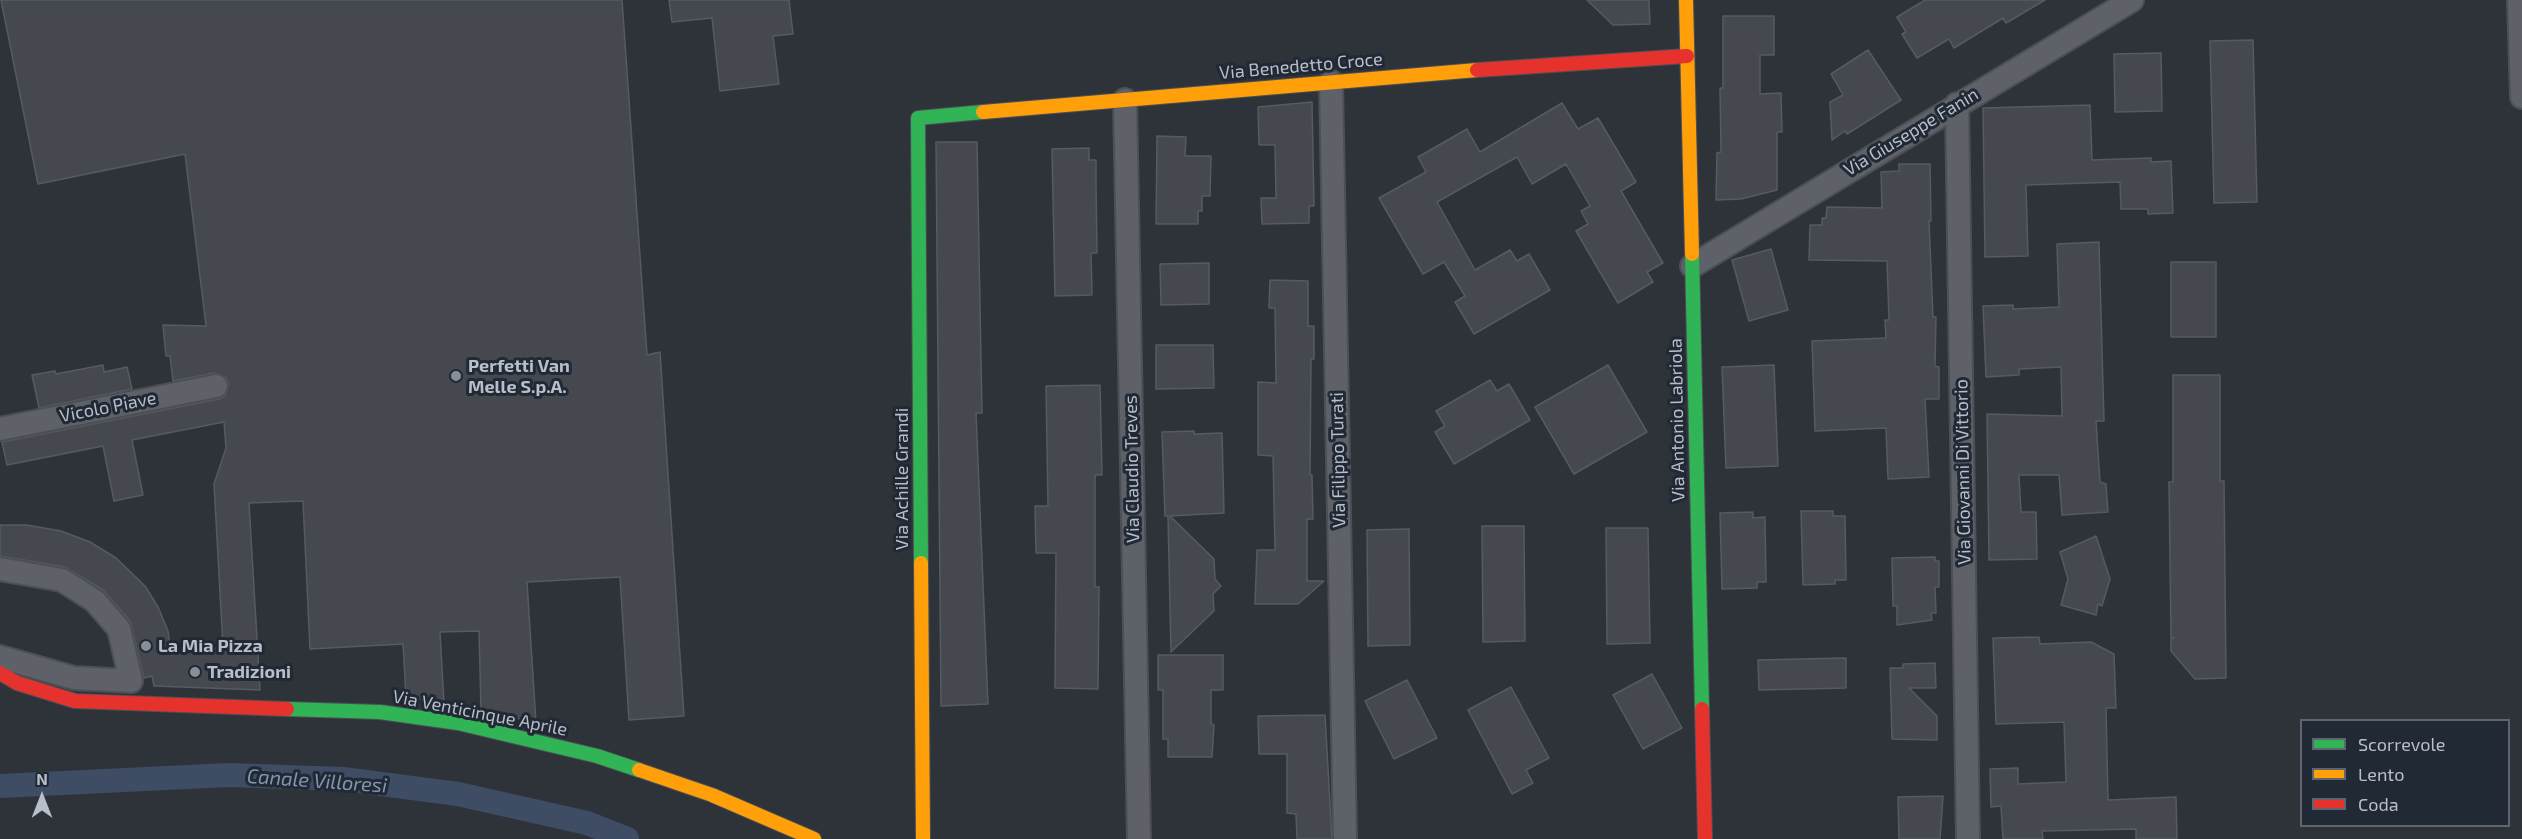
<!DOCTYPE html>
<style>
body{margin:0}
#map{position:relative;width:2522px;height:839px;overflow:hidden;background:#2e333a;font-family:"Exo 2",sans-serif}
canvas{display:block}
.legend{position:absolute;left:2300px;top:719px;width:210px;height:108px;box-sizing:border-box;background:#212935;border:2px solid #5e6571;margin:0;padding:8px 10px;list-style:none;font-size:18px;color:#b9bfca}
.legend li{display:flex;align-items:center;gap:12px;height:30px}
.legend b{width:30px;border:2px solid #5e6571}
.north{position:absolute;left:12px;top:767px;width:60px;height:60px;-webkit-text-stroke:4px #212935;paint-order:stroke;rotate:0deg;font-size:16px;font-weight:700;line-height:24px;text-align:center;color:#b9bfca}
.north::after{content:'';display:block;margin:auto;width:21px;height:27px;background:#b9bfca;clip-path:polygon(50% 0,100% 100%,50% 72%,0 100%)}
</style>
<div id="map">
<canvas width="2522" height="839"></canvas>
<ul class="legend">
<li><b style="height:8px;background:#30b455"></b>Scorrevole</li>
<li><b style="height:8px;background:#ff9f0a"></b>Lento</li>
<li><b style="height:8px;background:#e5322d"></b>Coda</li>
</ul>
<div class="north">N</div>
</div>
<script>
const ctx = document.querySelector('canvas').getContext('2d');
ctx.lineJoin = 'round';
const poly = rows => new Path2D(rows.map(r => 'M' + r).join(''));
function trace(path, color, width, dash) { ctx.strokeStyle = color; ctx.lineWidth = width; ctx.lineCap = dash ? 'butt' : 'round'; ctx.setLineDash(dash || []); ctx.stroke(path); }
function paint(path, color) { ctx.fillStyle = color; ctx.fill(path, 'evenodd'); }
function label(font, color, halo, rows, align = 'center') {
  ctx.font = font + ' "Exo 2",sans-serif'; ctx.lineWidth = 6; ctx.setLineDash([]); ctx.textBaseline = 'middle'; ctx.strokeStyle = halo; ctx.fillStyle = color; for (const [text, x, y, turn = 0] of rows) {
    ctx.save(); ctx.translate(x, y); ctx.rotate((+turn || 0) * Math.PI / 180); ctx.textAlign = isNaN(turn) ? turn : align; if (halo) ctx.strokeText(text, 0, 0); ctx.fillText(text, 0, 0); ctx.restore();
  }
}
trace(poly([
 [0,786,229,775,343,779,458,794,587,823,627,839]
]), '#3e4c64', 24);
const building = poly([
 [1,0,622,0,647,355,660,352,684,716,629,720,620,577,527,582,536,723,481,710,479,631,440,632,444,703,406,697,403,644,310,649,303,501,249,503,260,690,154,686,152,676,144,678,130,621,103,590,65,567,0,556,0,525,27,525,61,531,90,542,116,558,145,586,158,607,168,631,171,655,223,647,214,484,226,448,224,422,132,440,143,495,114,501,103,446,7,465,2,442,219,399,225,396,229,384,226,377,214,373,173,381,170,356,166,356,163,325,206,326,185,154,38,184,1,0],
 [669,0,789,0,793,34,773,36,779,84,720,91,712,18,672,22,669,0],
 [1587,0,1649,0,1650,24,1613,25,1587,0],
 [1925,0,2045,0,2006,23,2003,18,1954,48,1949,39,1917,58,1902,34,1906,32,1897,17,1925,0],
 [1723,16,1774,16,1774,55,1760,55,1760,94,1781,93,1782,132,1777,132,1777,190,1741,199,1716,200,1717,153,1721,152,1720,88,1723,88,1723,16],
 [2253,40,2257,202,2214,203,2210,41,2253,40],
 [1868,50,1901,100,1847,134,1845,131,1832,140,1830,102,1843,95,1831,74,1868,50],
 [2161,53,2162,111,2115,112,2114,54,2161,53],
 [1312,102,1314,206,1309,206,1309,223,1262,224,1261,198,1276,198,1275,145,1259,145,1258,107,1312,102],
 [1562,103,1578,129,1598,118,1636,182,1621,191,1663,263,1647,272,1653,282,1618,303,1576,231,1588,224,1581,211,1590,206,1566,164,1532,184,1517,157,1437,202,1475,270,1510,250,1517,261,1529,254,1550,290,1474,334,1455,302,1465,296,1444,262,1423,274,1379,198,1426,172,1418,157,1467,129,1480,152,1562,103],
 [2090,105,2092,160,2151,158,2151,162,2171,161,2173,213,2148,214,2148,209,2121,209,2120,182,2026,185,2028,256,1985,257,1983,108,2090,105],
 [1157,136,1186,137,1185,156,1211,156,1210,196,1202,196,1202,211,1198,211,1198,224,1156,224,1157,136],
 [936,142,977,142,982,413,976,413,988,704,941,706,936,142],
 [1089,148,1089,160,1096,160,1096,184,1097,253,1091,253,1092,295,1055,296,1052,149,1089,148],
 [1899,164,1930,164,1931,221,1929,221,1933,317,1936,317,1935,366,1939,367,1939,399,1925,399,1929,477,1888,479,1886,428,1815,431,1812,341,1886,338,1885,320,1889,320,1887,261,1809,260,1810,225,1822,225,1822,218,1826,218,1827,207,1882,208,1881,172,1899,171,1899,164],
 [2099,242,2104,421,2096,421,2100,482,2106,484,2108,512,2062,515,2059,475,2019,475,2021,512,2036,512,2037,559,1989,560,1987,414,2062,416,2061,367,2019,369,2019,375,1986,377,1983,306,2013,305,2013,309,2059,307,2057,244,2099,242],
 [1771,249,1788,310,1749,321,1732,260,1771,249],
 [2171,262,2216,262,2216,337,2171,337,2171,262],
 [1209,263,1209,304,1161,305,1160,264,1209,263],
 [1270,280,1308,281,1308,326,1314,326,1314,359,1311,359,1310,475,1312,475,1313,519,1307,519,1307,581,1324,581,1298,604,1255,604,1257,550,1275,550,1273,456,1258,455,1258,382,1276,383,1275,308,1269,308,1270,280],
 [1156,345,1213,345,1214,388,1156,389,1156,345],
 [103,365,104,372,127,367,132,389,39,408,32,375,55,371,56,374,103,365],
 [1608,365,1647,432,1574,474,1535,407,1608,365],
 [1774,365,1778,466,1726,468,1722,367,1774,365],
 [2173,375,2220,375,2220,481,2224,481,2226,678,2195,679,2171,651,2171,638,2174,638,2171,637,2169,482,2173,482,2173,375],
 [1490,380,1497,391,1509,384,1530,420,1454,464,1435,432,1445,426,1436,411,1490,380],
 [1100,385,1102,475,1095,475,1095,587,1099,587,1098,689,1055,688,1056,553,1036,553,1035,506,1048,506,1046,386,1100,385],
 [1194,431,1194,434,1222,433,1224,513,1170,516,1214,559,1215,579,1221,586,1213,594,1214,611,1171,652,1168,516,1165,516,1162,432,1194,431],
 [1801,511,1833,511,1833,516,1845,516,1846,580,1835,580,1835,584,1803,585,1801,511],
 [1753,512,1753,518,1765,517,1766,582,1757,582,1757,588,1722,589,1720,513,1753,512],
 [1482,526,1524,526,1525,641,1483,642,1482,526],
 [1606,528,1648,528,1650,643,1607,644,1606,528],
 [1409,529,1410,645,1368,646,1367,530,1409,529],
 [2096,536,2110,579,2102,606,2098,604,2096,615,2061,605,2068,579,2060,552,2096,536],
 [1935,557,1935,561,1939,561,1939,587,1935,587,1936,613,1931,613,1932,620,1897,625,1897,606,1893,606,1892,558,1935,557],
 [2039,637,2040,644,2091,642,2114,654,2116,708,2106,708,2108,800,2176,797,2177,839,2136,839,2136,829,2042,831,2043,839,2003,839,2001,806,1991,807,1990,769,2018,768,2018,784,2066,782,2064,722,1996,724,1993,638,2039,637],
 [1158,655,1223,655,1223,690,1211,690,1211,723,1214,725,1212,757,1168,757,1168,739,1163,739,1163,690,1158,690,1158,655],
 [1846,658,1846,688,1759,690,1758,660,1846,658],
 [1935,663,1936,688,1909,688,1937,716,1937,740,1892,739,1890,668,1903,668,1903,664,1935,663],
 [1652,674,1682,728,1643,749,1613,695,1652,674],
 [1407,680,1437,738,1394,759,1365,701,1407,680],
 [1511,687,1549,758,1526,770,1533,783,1512,794,1468,710,1511,687],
 [1325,715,1332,839,1297,839,1296,814,1287,813,1287,754,1259,754,1258,716,1325,715],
 [1943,796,1940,839,1899,839,1898,797,1943,796]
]);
paint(building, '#45494f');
trace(building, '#565a61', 1.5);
const street = poly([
 [2519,0,2522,97],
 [1331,82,1345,839],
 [1125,100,1139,839],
 [1957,104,1968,839],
 [1692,266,2132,0],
 [0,429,216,386],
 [0,569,62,580,95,601,119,629,131,681,74,678,0,657]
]);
const fast = poly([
 [1692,254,1702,709],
 [921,563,918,118,983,112],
 [287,709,380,712,458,723,597,756,639,770]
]);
const slow = poly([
 [1686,0,1692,254],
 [983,112,1477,70],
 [921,563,923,839],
 [639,770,712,795,814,839]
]);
const jam = poly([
 [1477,70,1687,56],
 [0,673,17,683,75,701,287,709],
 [1702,709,1705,839]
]);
trace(street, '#4c4f55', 26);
trace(fast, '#4c4f55', 16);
trace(slow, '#4c4f55', 16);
trace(jam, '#4c4f55', 16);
trace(street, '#5e6168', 22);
trace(fast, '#30b455', 14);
trace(slow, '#ff9f0a', 14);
trace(jam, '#e5322d', 14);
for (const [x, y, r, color] of [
 [456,376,6,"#888e98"],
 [146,646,6,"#888e98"],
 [195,672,6,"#888e98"]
]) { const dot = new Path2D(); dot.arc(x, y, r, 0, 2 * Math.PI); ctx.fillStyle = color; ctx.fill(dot); trace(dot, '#212935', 2); }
label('18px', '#b9bfca', '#212935', [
 ["Via Benedetto Croce",1301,66,-5],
 ["Via Giuseppe Fanin",1911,132,-31],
 ["Vicolo Piave",108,407,-11],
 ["Via Antonio Labriola",1677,420,-91],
 ["Via Filippo Turati",1338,460,-91],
 ["Via Claudio Treves",1132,469,-91],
 ["Via Giovanni Di Vittorio",1963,472,-91],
 ["Via Achille Grandi",902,479,-90],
 ["Via Venticinque Aprile",480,713,11]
]);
label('bold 18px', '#b9bfca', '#212935', [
 ["Perfetti Van",468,366],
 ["Melle S.p.A.",468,387],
 ["La Mia Pizza",158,646],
 ["Tradizioni",207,672]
], 'left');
label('italic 20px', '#8395af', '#212935', [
 ["Canale Villoresi",317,781,4]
]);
</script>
